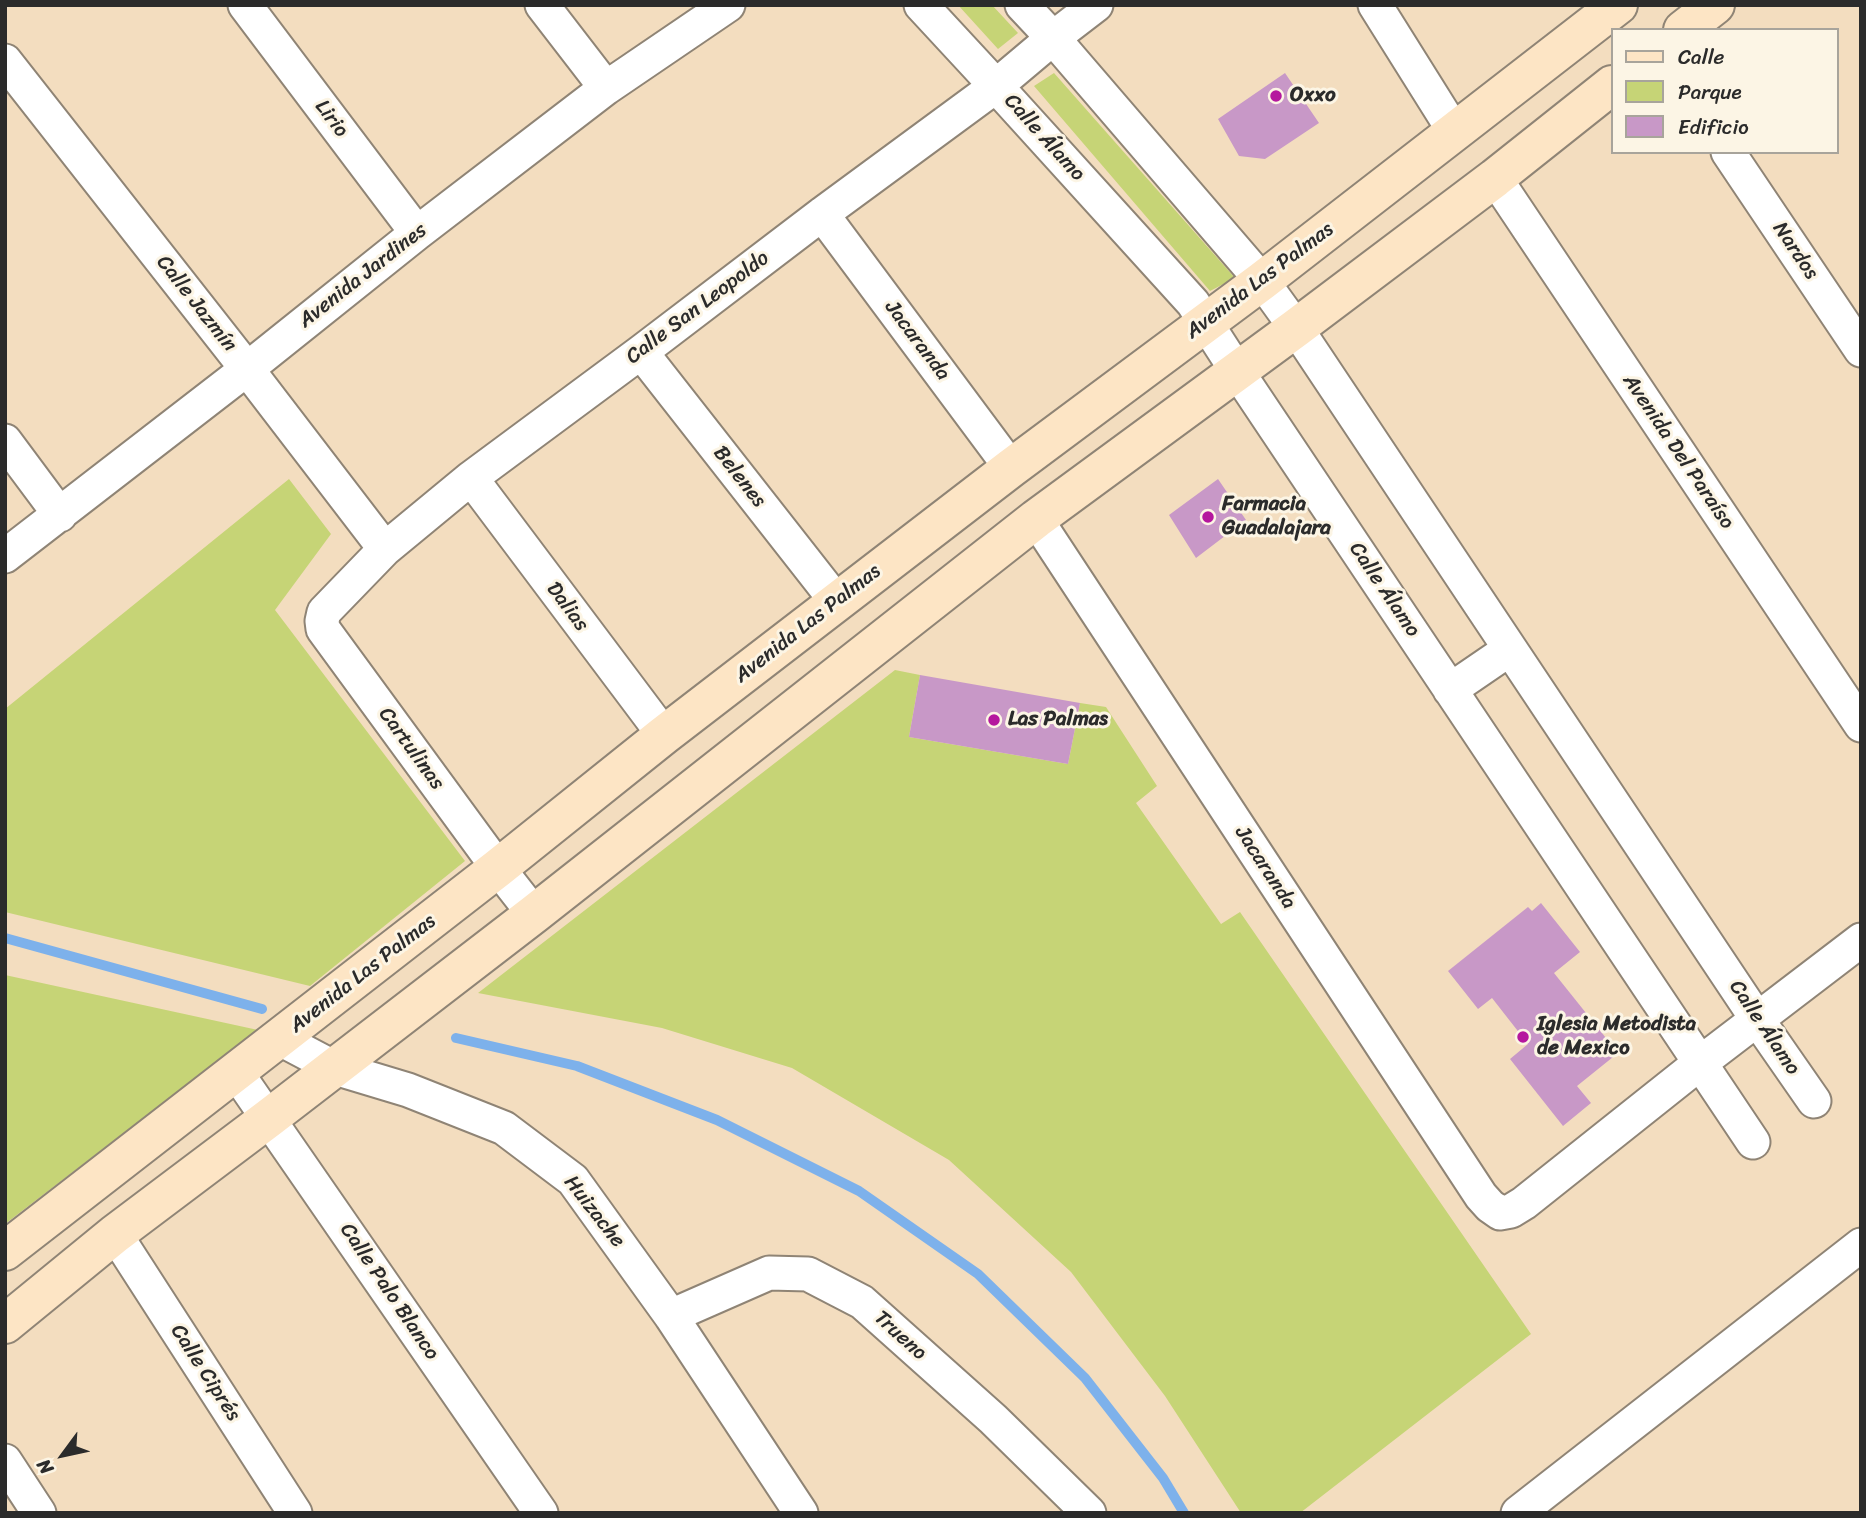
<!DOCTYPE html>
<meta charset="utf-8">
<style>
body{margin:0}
#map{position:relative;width:1866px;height:1518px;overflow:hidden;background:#f3ddbf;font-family:Sriracha,sans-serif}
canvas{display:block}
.frame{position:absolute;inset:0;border:7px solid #2b2b2b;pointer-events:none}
.legend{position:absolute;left:1611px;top:28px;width:228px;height:126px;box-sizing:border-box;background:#fcf5e5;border:2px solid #a8a49b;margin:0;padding:9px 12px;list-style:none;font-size:21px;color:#2b2b2b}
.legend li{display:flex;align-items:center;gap:14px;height:35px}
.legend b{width:35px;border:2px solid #a8a49b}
.north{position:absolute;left:28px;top:1420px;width:70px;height:70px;-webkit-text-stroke:5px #fcf5e5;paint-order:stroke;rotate:237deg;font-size:19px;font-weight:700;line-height:28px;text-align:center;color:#2b2b2b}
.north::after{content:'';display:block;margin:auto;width:24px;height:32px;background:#2b2b2b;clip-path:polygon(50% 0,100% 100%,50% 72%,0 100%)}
</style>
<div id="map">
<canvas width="1866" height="1518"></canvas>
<div class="frame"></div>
<ul class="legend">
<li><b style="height:9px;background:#fde5c5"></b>Calle</li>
<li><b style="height:19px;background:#c6d476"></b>Parque</li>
<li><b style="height:19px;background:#c898c7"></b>Edificio</li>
</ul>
<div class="north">N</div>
</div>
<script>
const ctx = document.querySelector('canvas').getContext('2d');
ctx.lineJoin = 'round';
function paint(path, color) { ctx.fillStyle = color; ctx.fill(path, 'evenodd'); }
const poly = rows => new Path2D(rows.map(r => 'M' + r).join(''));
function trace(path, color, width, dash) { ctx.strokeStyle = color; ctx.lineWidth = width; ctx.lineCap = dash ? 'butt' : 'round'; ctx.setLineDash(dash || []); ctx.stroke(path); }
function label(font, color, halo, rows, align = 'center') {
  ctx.font = font + ' Sriracha,sans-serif'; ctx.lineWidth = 6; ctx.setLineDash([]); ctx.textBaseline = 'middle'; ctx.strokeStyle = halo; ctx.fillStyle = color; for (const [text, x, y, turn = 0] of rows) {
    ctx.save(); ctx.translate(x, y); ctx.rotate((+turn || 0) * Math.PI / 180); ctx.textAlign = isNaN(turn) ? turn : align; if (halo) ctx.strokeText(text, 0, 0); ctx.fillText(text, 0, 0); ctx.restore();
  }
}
paint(poly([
 [958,5,992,5,1018,33,998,49],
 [1054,73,1235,278,1210,291,1034,86],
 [289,479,331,534,275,610,465,861,310,986,5,912,5,709],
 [895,670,920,675,909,737,1068,764,1080,703,1106,707,1157,786,1136,803,1221,924,1240,912,1531,1334,1300,1513,1241,1513,1165,1396,1071,1272,949,1160,792,1068,662,1028,478,993],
 [5,975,258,1030,5,1224]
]), '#c6d476');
trace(poly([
 [5,938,262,1009],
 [456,1038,577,1066,717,1120,859,1191,978,1274,1085,1378,1163,1478,1184,1513]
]), '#7db1eb', 10);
paint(poly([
 [1285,73,1319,123,1265,159,1239,156,1218,119],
 [1218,479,1246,520,1196,558,1169,515],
 [920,675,1080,703,1068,764,909,737],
 [1541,903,1580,952,1554,973,1618,1053,1577,1086,1591,1103,1563,1126,1510,1059,1528,1044,1492,998,1478,1009,1448,971,1528,907,1532,911]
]), '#c898c7');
const street = poly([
 [245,5,417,233],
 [542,5,606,88],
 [921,5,996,86,1193,303,1237,371,1753,1142],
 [1022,5,1053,38,1262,281,1296,328,1757,1019,1814,1101],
 [1375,5,1454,131],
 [5,61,247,369,385,549],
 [1728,152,1861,350],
 [1495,178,1861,725],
 [822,214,1011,468],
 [641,352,837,602],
 [5,441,60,515],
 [471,478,664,735],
 [1036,519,1481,1196,1490,1206,1500,1213,1511,1211,1524,1203,1700,1063,1861,940],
 [5,556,247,369,417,233,606,88,728,5],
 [1450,690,1510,649],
 [534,914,498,868,323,629,322,621,324,612,385,549,471,478,641,352,822,214,996,86,1053,38,1096,5],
 [280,1039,335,1068,408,1090,504,1128,573,1180,671,1316,801,1513],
 [236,1072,541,1513],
 [115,1234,295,1513],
 [671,1316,769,1273,808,1274,862,1302,993,1419,1089,1513],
 [5,1461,39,1513],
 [1518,1513,1861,1245]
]);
const secondary = poly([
 [1683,30,1715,5],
 [5,1251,498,868,664,735,1011,468,1262,281,1618,5],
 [5,1324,115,1234,269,1118,534,914,1036,519,1296,328,1495,178,1612,85]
]);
trace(street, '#8f8475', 37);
trace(secondary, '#8f8475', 42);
trace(street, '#fff', 33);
trace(secondary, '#fde5c5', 38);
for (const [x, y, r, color] of [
 [1276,96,7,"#b5179e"],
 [1208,517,7,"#b5179e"],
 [994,720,7,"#b5179e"],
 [1523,1037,7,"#b5179e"]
]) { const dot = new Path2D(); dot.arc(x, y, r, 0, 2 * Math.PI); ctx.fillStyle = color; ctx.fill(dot); trace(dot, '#fcf5e5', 2.5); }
label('bold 21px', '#2b2b2b', '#fcf5e5', [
 ["Oxxo",1290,96],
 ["Farmacia",1222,505],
 ["Guadalajara",1222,529],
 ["Las Palmas",1008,720],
 ["Iglesia Metodista",1537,1025],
 ["de Mexico",1537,1049]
], 'left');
label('21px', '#2b2b2b', '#fcf5e5', [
 ["Lirio",331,119,53],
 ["Calle Álamo",1044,138,48],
 ["Nardos",1795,251,56],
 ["Avenida Jardines",363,276,-38],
 ["Avenida Las Palmas",1260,281,-37],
 ["Calle Jazmín",196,304,52],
 ["Calle San Leopoldo",698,308,-37],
 ["Jacaranda",917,341,53],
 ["Avenida Del Paraíso",1678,452,56],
 ["Belenes",739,477,52],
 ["Calle Álamo",1384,590,56],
 ["Dalias",567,607,53],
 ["Avenida Las Palmas",808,624,-38],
 ["Cartulinas",411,749,54],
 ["Jacaranda",1265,868,57],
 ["Avenida Las Palmas",363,974,-38],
 ["Calle Álamo",1764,1028,56],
 ["Huizache",594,1212,52],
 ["Calle Palo Blanco",389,1292,56],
 ["Trueno",900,1336,42],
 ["Calle Ciprés",205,1373,57]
]);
</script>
